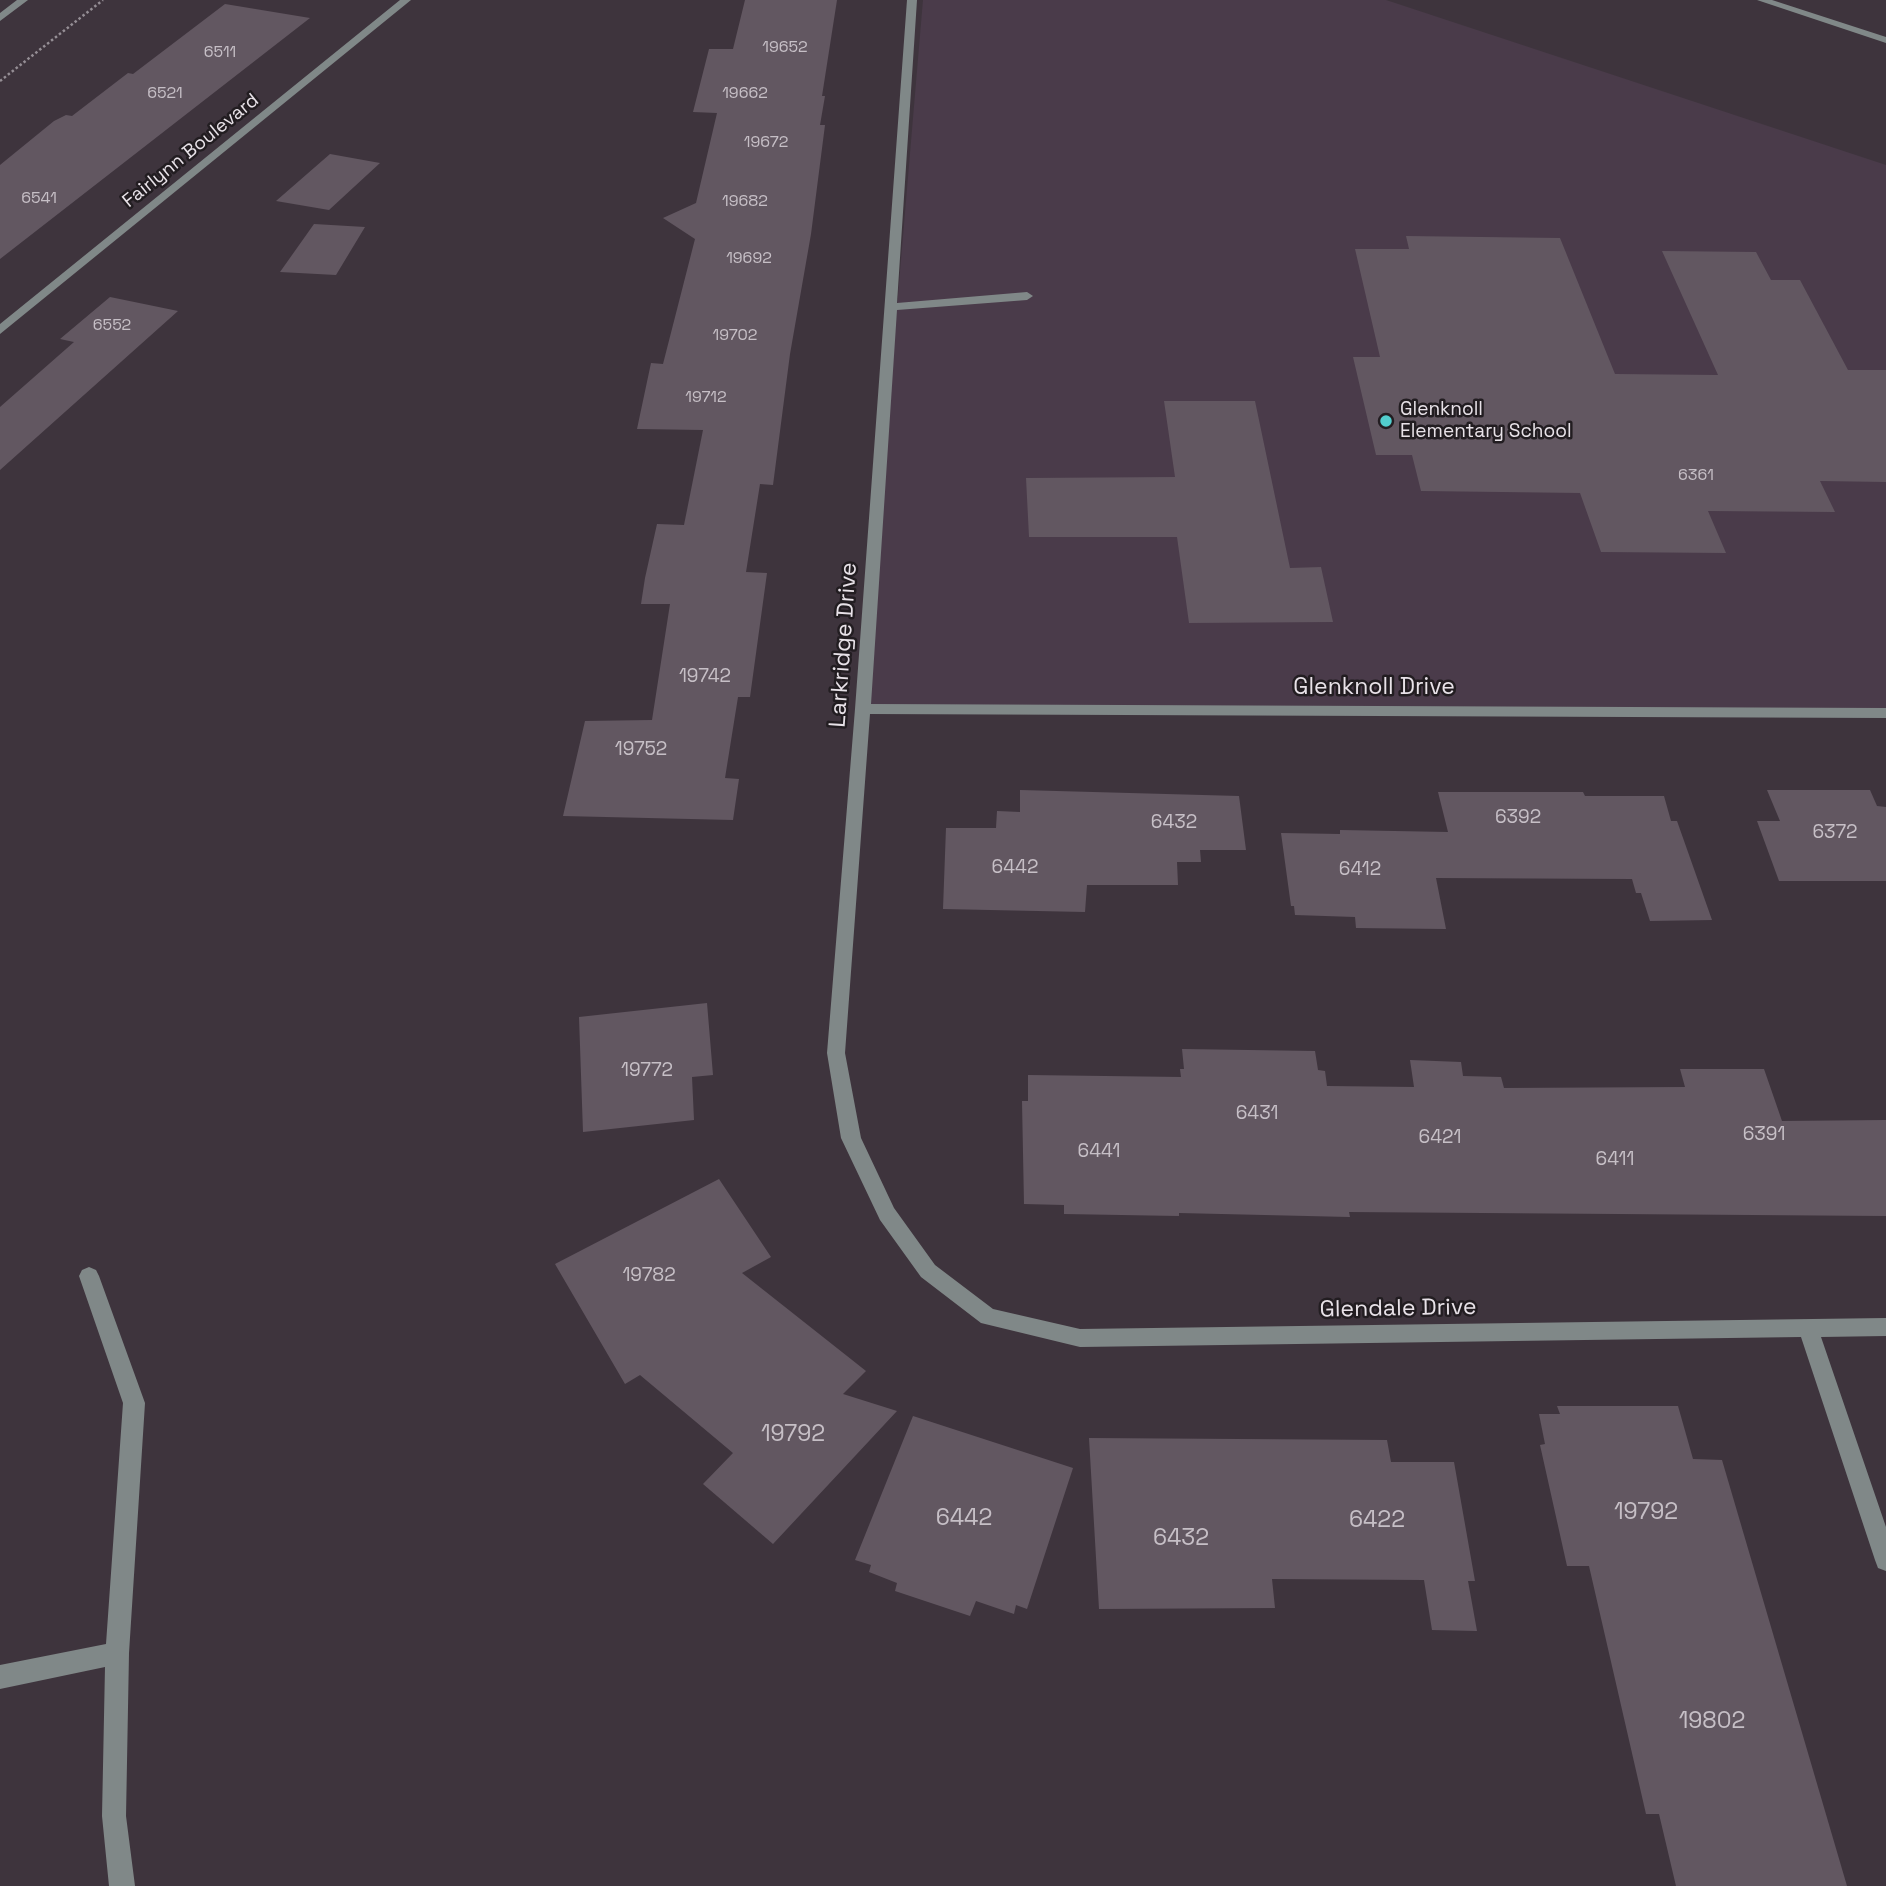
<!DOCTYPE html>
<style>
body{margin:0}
canvas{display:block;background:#3e343d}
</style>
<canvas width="1886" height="1886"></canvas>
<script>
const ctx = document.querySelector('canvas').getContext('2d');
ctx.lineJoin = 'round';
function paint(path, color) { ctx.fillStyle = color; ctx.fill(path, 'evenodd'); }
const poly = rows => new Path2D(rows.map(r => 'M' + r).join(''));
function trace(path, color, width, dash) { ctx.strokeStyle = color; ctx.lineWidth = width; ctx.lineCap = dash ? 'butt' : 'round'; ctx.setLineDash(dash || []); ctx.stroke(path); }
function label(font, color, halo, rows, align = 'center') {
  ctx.font = font + ' "Space Grotesk",sans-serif'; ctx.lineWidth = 5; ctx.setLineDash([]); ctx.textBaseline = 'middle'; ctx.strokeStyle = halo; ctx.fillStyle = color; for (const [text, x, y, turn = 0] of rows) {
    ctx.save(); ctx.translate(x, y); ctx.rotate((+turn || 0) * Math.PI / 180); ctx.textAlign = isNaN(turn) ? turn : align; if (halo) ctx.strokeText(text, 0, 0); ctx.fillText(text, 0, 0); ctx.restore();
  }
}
paint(poly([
 [923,0,1386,0,1886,165,1886,713,863,709]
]), '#4a3b4a');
paint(poly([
 [745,0,837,0,822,96,825,96,820,125,825,125,811,234,790,354,773,485,760,484,746,572,767,573,750,697,738,697,725,778,739,779,733,820,563,816,585,721,652,720,670,604,641,604,645,578,657,524,684,525,703,430,637,429,651,363,663,364,695,239,663,218,696,203,717,113,693,112,709,49,733,49],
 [225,4,310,18,0,259,0,165,54,121,66,115,72,116,128,73,133,74],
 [330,154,380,163,329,210,276,201],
 [314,224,365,227,336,275,280,272],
 [1406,236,1560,238,1615,374,1718,375,1662,251,1756,252,1771,280,1800,280,1848,370,1886,370,1886,482,1820,481,1835,512,1708,511,1726,553,1601,552,1580,493,1421,491,1412,455,1376,455,1353,357,1380,357,1355,249,1409,249],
 [110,297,178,311,0,470,0,407,74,342,60,339],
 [1164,401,1255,401,1290,568,1321,567,1333,622,1189,623,1177,537,1029,537,1026,478,1175,477],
 [1020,790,1239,796,1246,850,1200,850,1201,862,1177,862,1178,885,1087,885,1085,912,943,909,946,828,996,828,997,811,1020,812],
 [1767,790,1870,790,1877,806,1886,807,1886,881,1779,881,1757,821,1780,821],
 [1438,792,1583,792,1585,796,1664,796,1671,821,1677,821,1712,920,1650,921,1641,893,1636,893,1632,879,1436,878,1446,929,1356,928,1355,917,1295,915,1294,906,1291,906,1281,833,1340,834,1340,830,1448,832],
 [707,1003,713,1075,692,1077,694,1120,583,1132,579,1017],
 [1182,1049,1315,1051,1318,1070,1325,1071,1327,1086,1414,1087,1410,1060,1461,1062,1463,1076,1501,1077,1504,1088,1685,1087,1680,1069,1764,1069,1782,1121,1886,1120,1886,1216,1349,1212,1350,1217,1179,1213,1179,1216,1064,1214,1064,1205,1024,1204,1022,1101,1028,1101,1028,1075,1181,1077,1180,1069,1184,1069],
 [719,1179,771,1257,742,1273,866,1371,843,1394,897,1411,773,1544,703,1484,733,1453,640,1375,625,1384,555,1264],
 [1557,1406,1678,1406,1693,1459,1722,1460,1847,1886,1676,1886,1659,1814,1646,1814,1589,1566,1567,1566,1540,1445,1545,1444,1539,1414,1560,1414],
 [913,1416,1073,1468,1027,1609,1016,1605,1014,1614,976,1601,970,1616,895,1591,897,1583,869,1572,871,1565,855,1560],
 [1089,1438,1387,1440,1391,1462,1454,1462,1475,1581,1468,1581,1477,1631,1432,1630,1424,1580,1272,1579,1275,1608,1099,1609]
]), '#625761');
trace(poly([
 [0,81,103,0]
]), '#958e95', 2.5, [2.5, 2.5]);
paint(poly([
 [17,0,28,0,0,21,0,13,17,0],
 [400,0,411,0,0,334,0,324,400,0],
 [907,0,917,0,897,303,1027,292,1033,296,1027,300,897,310,871,704,1886,708,1886,718,870,714,845,1053,861,1138,894,1208,935,1265,993,1309,1080,1329,1886,1318,1886,1336,1821,1337,1886,1527,1886,1571,1878,1568,1875,1560,1801,1337,1080,1347,981,1323,921,1277,880,1220,841,1138,827,1053,855,709,907,0],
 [1757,0,1772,0,1886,37,1886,43,1757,0],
 [89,1267,96,1270,99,1276,145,1403,129,1653,126,1816,135,1886,109,1886,102,1816,105,1667,0,1689,0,1665,106,1644,123,1403,79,1276,82,1270,89,1267]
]), '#808888');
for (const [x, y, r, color] of [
 [1386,421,7,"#52cdcd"]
]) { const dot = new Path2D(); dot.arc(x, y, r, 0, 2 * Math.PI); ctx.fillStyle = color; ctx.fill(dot); trace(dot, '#221d21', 2.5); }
label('16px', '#c6bfc6', null, [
 ["19652",785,48],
 ["6511",220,53],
 ["6521",165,94],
 ["19662",745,94],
 ["19672",766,143],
 ["6541",39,199],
 ["19682",745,202],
 ["19692",749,259],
 ["6552",112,326],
 ["19702",735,336],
 ["19712",706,398],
 ["6361",1696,476]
]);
label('19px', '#e8e2e8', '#221d21', [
 ["Fairlynn Boulevard",191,151,-39]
]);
label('19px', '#e8e2e8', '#221d21', [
 ["Glenknoll",1400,410],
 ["Elementary School",1400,432]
], 'left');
label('19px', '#c6bfc6', null, [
 ["19742",705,677],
 ["19752",641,750],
 ["6392",1518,818],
 ["6432",1174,823],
 ["6372",1835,833],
 ["6442",1015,868],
 ["6412",1360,870],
 ["19772",647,1071],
 ["6431",1257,1114],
 ["6391",1764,1135],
 ["6421",1440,1138],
 ["6441",1099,1152],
 ["6411",1615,1160],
 ["19782",649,1276]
]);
label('23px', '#e8e2e8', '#221d21', [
 ["Larkridge Drive",844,645,-86],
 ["Glenknoll Drive",1374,688],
 ["Glendale Drive",1398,1309,-1]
]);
label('23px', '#c6bfc6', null, [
 ["19792",793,1435],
 ["19792",1646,1513],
 ["6442",964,1519],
 ["6422",1377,1521],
 ["6432",1181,1539],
 ["19802",1712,1722]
]);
</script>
